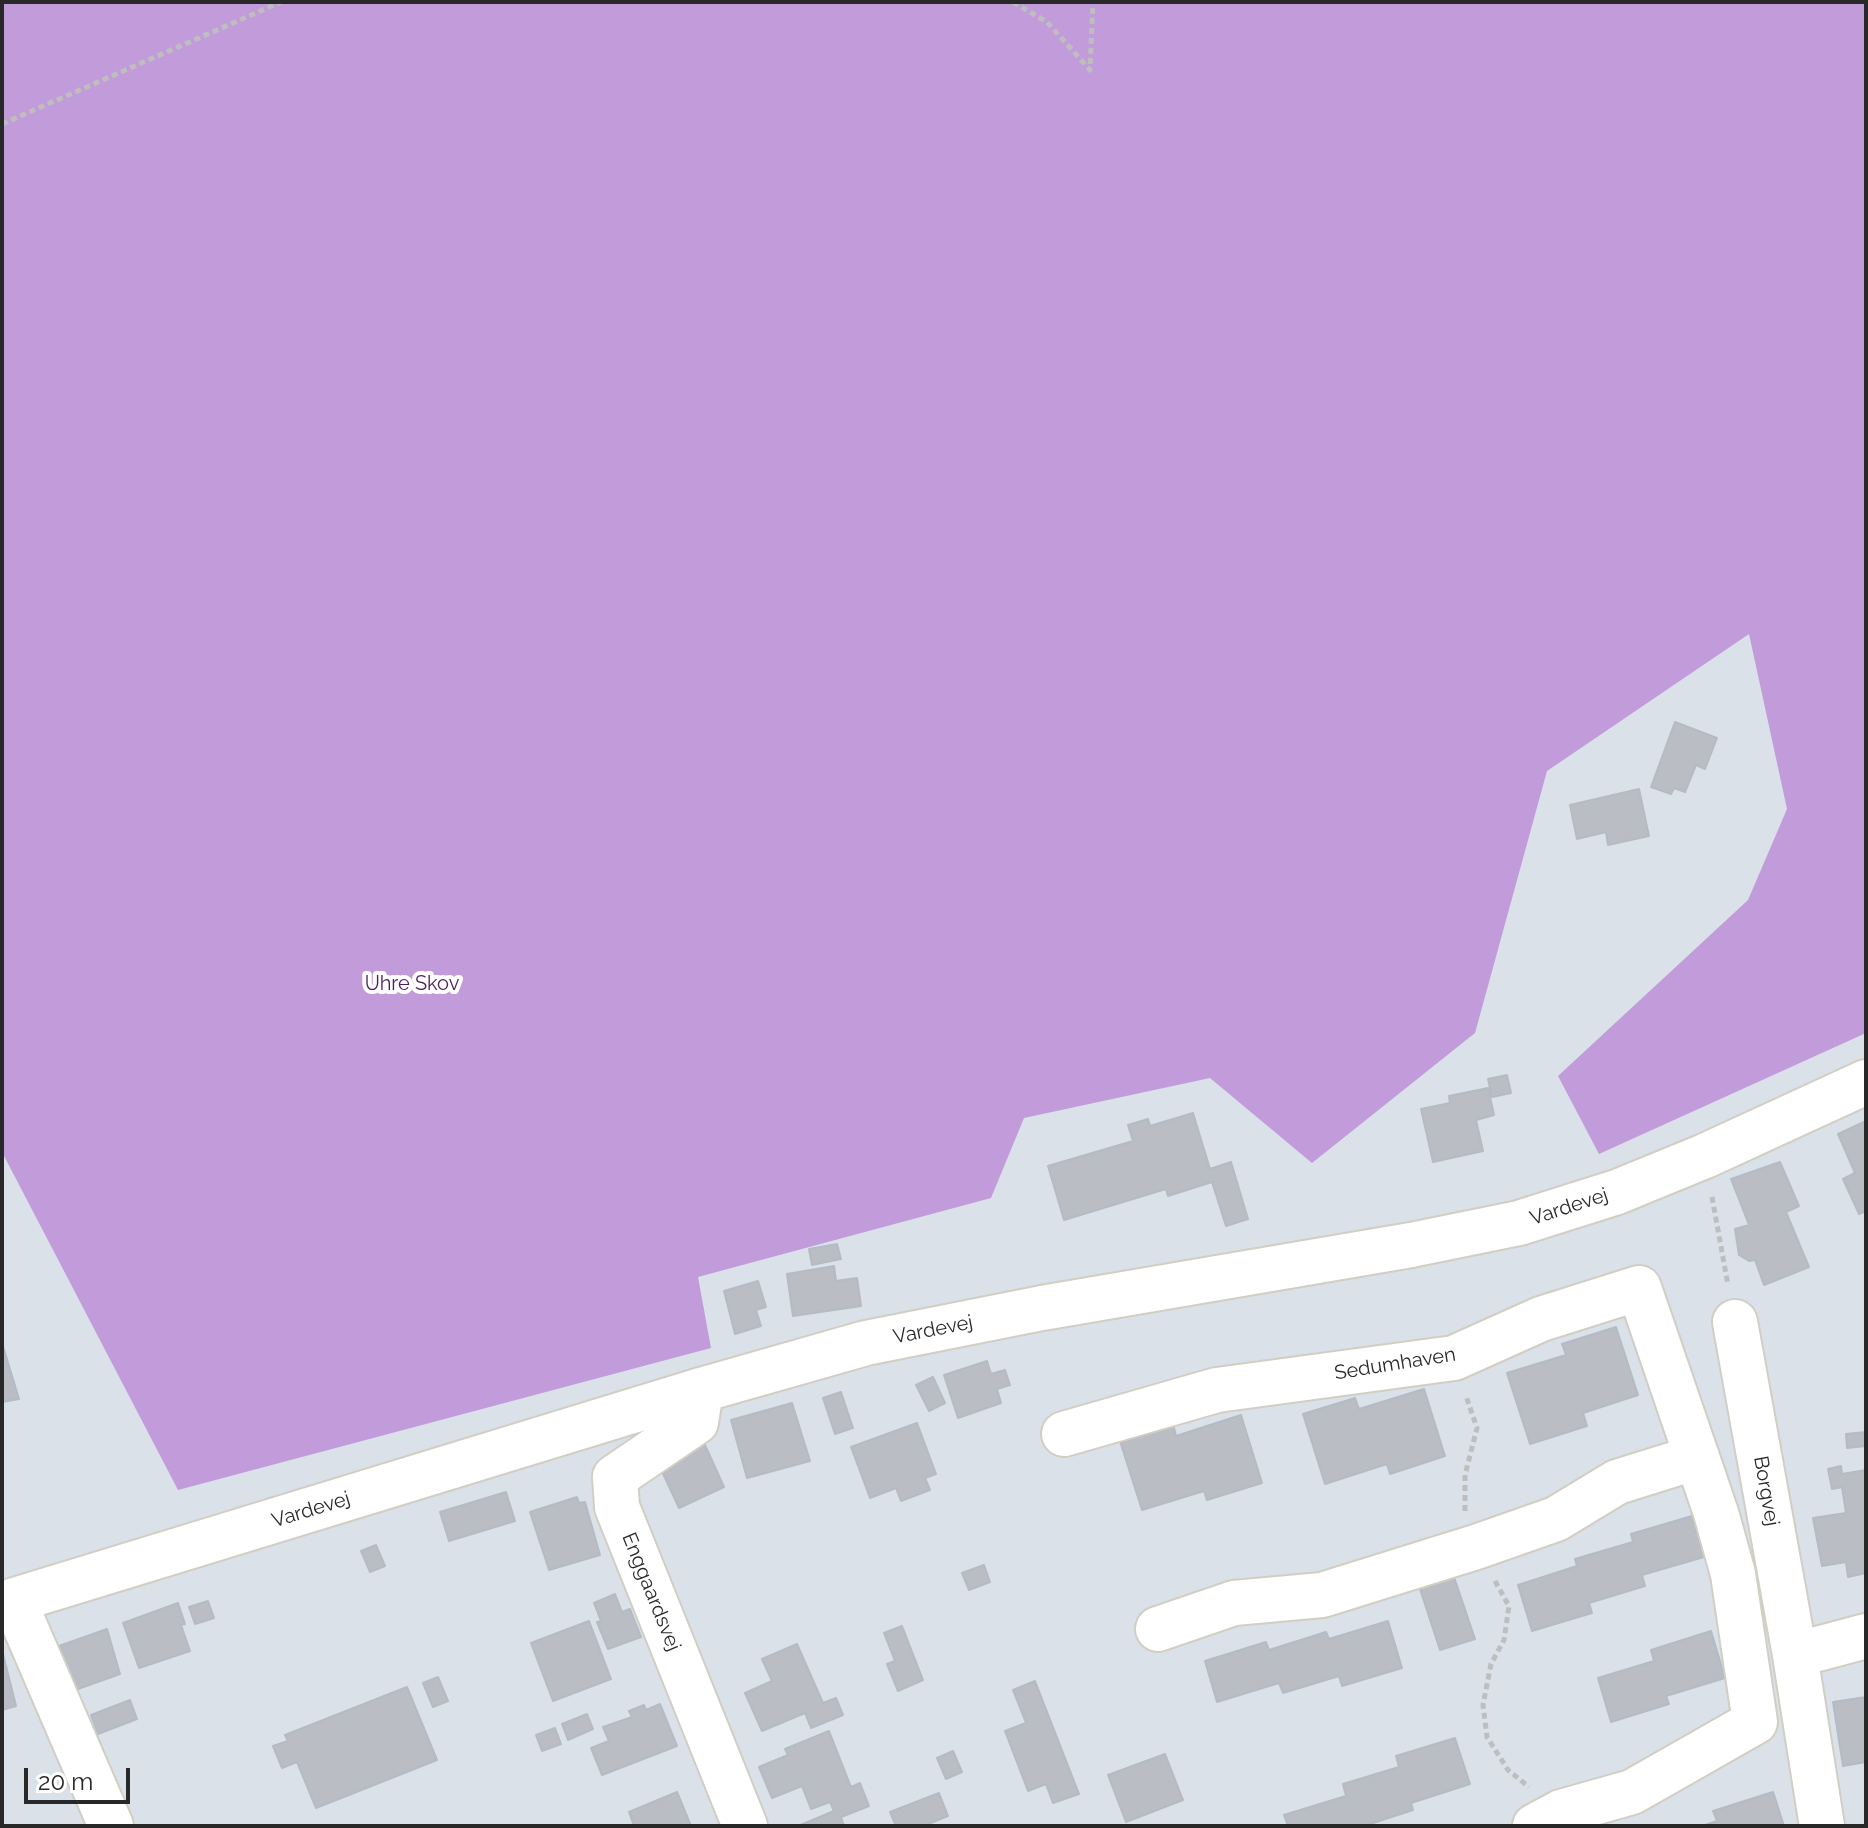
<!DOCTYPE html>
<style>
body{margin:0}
#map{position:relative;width:1868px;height:1828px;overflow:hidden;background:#dae1e9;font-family:Raleway,sans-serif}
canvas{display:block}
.frame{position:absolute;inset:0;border:4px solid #282828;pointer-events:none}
.scale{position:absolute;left:24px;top:1768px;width:106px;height:36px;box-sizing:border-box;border:4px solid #282828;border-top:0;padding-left:10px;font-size:24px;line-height:28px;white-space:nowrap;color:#282828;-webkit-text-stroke:6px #fff;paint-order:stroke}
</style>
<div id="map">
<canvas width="1868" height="1828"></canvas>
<div class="frame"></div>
<div class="scale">20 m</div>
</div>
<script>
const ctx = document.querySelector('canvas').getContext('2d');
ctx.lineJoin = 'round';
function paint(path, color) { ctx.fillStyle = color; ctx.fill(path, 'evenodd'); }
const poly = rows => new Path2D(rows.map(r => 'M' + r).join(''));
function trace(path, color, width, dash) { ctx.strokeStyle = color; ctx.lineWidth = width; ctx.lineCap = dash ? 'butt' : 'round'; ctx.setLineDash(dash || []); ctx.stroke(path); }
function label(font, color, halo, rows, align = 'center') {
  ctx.font = font + ' Raleway,sans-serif'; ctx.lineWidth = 8; ctx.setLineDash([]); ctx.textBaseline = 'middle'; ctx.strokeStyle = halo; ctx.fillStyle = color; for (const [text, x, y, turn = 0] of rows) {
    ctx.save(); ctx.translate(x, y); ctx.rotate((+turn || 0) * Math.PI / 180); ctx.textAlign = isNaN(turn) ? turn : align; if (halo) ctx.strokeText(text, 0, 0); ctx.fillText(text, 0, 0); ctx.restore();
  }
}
paint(poly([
 [2,2,1866,2,1866,1033,1599,1154,1558,1076,1748,900,1787,809,1749,634,1547,771,1475,1033,1312,1163,1210,1078,1024,1118,991,1198,698,1277,711,1348,178,1490,2,1152]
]), '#c29bdb');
const building = poly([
 [1675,722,1717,738,1705,769,1696,765,1685,792,1674,788,1671,794,1651,787,1675,722],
 [1639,789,1649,836,1608,845,1606,832,1577,839,1570,805,1639,789],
 [1507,1075,1511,1093,1492,1097,1488,1079,1507,1075],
 [1488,1088,1494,1115,1476,1120,1483,1151,1433,1162,1421,1109,1450,1103,1449,1096,1488,1088],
 [1193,1113,1210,1169,1231,1162,1248,1219,1226,1226,1212,1182,1168,1196,1166,1189,1064,1220,1048,1166,1133,1141,1128,1125,1148,1119,1150,1126,1193,1113],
 [1866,1121,1866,1211,1859,1214,1843,1179,1855,1173,1838,1134,1866,1121],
 [1780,1162,1799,1206,1786,1212,1809,1267,1764,1285,1755,1260,1749,1261,1739,1255,1735,1229,1749,1225,1731,1179,1780,1162],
 [837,1244,841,1259,812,1265,809,1249,837,1244],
 [834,1266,836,1281,857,1278,861,1306,793,1316,787,1274,834,1266],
 [758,1281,766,1307,756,1310,761,1326,735,1334,724,1291,758,1281],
 [1616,1327,1638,1395,1583,1413,1587,1426,1530,1444,1507,1373,1566,1355,1562,1344,1616,1327],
 [2,1343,19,1399,2,1402,2,1343],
 [987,1361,991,1374,1005,1370,1010,1385,997,1389,1001,1403,958,1418,944,1375,987,1361],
 [933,1377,945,1403,929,1411,916,1385,933,1377],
 [1424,1389,1445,1456,1390,1474,1387,1464,1325,1484,1303,1414,1355,1398,1359,1409,1424,1389],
 [841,1392,853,1428,835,1434,823,1398,841,1392],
 [792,1403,810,1461,747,1478,731,1420,792,1403],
 [1241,1415,1262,1483,1207,1500,1204,1491,1142,1510,1120,1441,1173,1424,1176,1436,1241,1415],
 [917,1423,936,1474,925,1478,930,1490,901,1501,896,1488,870,1498,851,1447,917,1423],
 [1866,1432,1866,1446,1847,1448,1846,1434,1866,1432],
 [705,1445,724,1487,679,1508,660,1467,705,1445],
 [1841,1466,1842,1474,1866,1470,1866,1573,1848,1577,1846,1562,1822,1566,1813,1518,1846,1513,1842,1487,1832,1489,1828,1469,1841,1466],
 [506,1492,515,1521,449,1541,440,1512,506,1492],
 [577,1497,579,1503,585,1502,600,1555,549,1570,530,1512,577,1497],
 [1692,1516,1704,1557,1642,1575,1645,1586,1589,1603,1592,1613,1532,1631,1518,1585,1577,1566,1575,1559,1633,1542,1631,1534,1692,1516],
 [376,1545,385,1566,370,1572,361,1551,376,1545],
 [984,1565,990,1582,969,1590,962,1573,984,1565],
 [1454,1577,1475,1639,1440,1650,1420,1589,1454,1577],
 [615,1594,622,1612,630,1609,641,1637,608,1649,597,1622,601,1621,594,1603,615,1594],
 [208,1601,214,1618,195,1624,189,1607,208,1601],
 [178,1603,185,1624,181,1625,190,1651,139,1668,123,1623,178,1603],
 [589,1621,611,1679,553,1701,531,1643,589,1621],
 [1388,1621,1402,1668,1342,1686,1339,1676,1283,1693,1279,1683,1217,1702,1205,1661,1266,1642,1269,1650,1326,1632,1329,1639,1388,1621],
 [902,1626,923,1680,898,1691,887,1664,895,1661,884,1633,902,1626],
 [107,1629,120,1674,75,1690,59,1646,107,1629],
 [1711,1631,1725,1678,1666,1696,1669,1704,1611,1722,1598,1678,1654,1661,1651,1650,1711,1631],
 [797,1644,823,1703,836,1698,843,1715,811,1728,805,1713,762,1731,745,1693,772,1681,762,1659,797,1644],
 [2,1650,16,1706,2,1710,2,1650],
 [438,1677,448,1701,433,1707,423,1683,438,1677],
 [1035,1681,1079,1794,1053,1803,1046,1784,1028,1791,1005,1731,1026,1723,1013,1690,1035,1681],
 [407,1687,437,1760,316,1808,297,1762,282,1768,273,1746,288,1741,285,1735,407,1687],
 [1866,1697,1866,1762,1843,1766,1833,1702,1866,1697],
 [130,1700,137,1719,98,1734,91,1715,130,1700],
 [660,1704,677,1746,602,1775,591,1748,609,1741,603,1727,632,1717,629,1711,644,1705,646,1710,660,1704],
 [587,1714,593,1729,568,1740,562,1724,587,1714],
 [555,1728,561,1744,542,1751,536,1735,555,1728],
 [829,1731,851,1787,860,1783,869,1806,841,1817,844,1826,798,1826,834,1811,830,1802,811,1809,802,1786,772,1798,759,1767,788,1755,785,1749,829,1731],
 [1455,1738,1470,1784,1411,1803,1413,1810,1364,1826,1288,1826,1284,1815,1346,1796,1343,1784,1399,1767,1396,1756,1455,1738],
 [953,1751,962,1772,946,1779,937,1758,953,1751],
 [1165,1754,1183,1800,1126,1822,1108,1775,1165,1754],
 [677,1792,691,1826,634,1826,629,1812,677,1792],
 [1773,1792,1784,1826,1702,1826,1717,1821,1713,1811,1773,1792],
 [939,1793,948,1816,923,1826,896,1826,890,1812,939,1793]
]);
paint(building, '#babdc4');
trace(building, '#b4bbc4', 2);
const minor = poly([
 [1735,1322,1795,1655,1822,1826],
 [701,1390,696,1422,615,1477,617,1507,745,1826],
 [1064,1434,1217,1390,1454,1358,1541,1319,1639,1288,1716,1513,1733,1574,1755,1722,1632,1792,1561,1812,1535,1826],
 [14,1601,111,1826],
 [2,1604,701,1390,866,1343,1042,1308,1411,1245,1519,1223,1617,1192,1705,1156,1866,1082],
 [1158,1629,1234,1603,1322,1595,1476,1547,1556,1519,1617,1482,1697,1457],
 [1795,1655,1866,1636]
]);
trace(minor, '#d1cec3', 48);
trace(poly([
 [1013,2,1047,22,1090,70,1093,2],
 [2,124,281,2],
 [1712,1197,1728,1285],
 [1465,1511,1465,1475,1477,1428,1466,1396],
 [1495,1581,1509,1606,1504,1640,1491,1664,1483,1705,1487,1737,1508,1770,1529,1787]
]), '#bebebe', 5, [6, 4]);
trace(minor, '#fff', 44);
label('20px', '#4d1f5d', '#fff', [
 ["Uhre Skov",412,984]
]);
label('20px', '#282828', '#fff', [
 ["Vardevej",1569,1207,-18],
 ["Vardevej",933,1330,-11],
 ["Sedumhaven",1395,1364,-9],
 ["Borgvej",1766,1491,80],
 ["Vardevej",311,1510,-17],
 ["Enggaardsvej",651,1592,68]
]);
</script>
